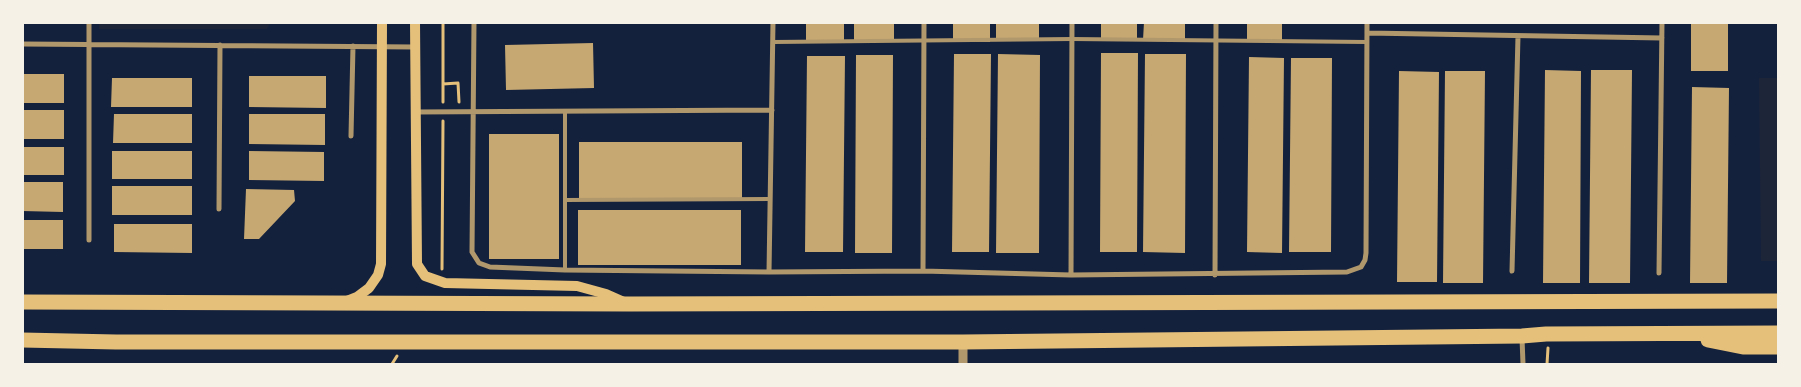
<!DOCTYPE html>
<style>
body{margin:0}
#map{position:relative;width:1801px;height:387px;overflow:hidden;background:#14213d;font-family:"Archivo Narrow",sans-serif}
canvas{display:block}
.frame{position:absolute;inset:0;border:24px solid #f6f1e7;pointer-events:none}
</style>
<div id="map">
<canvas width="1801" height="387"></canvas>
<div class="frame"></div>
</div>
<script>
const ctx = document.querySelector('canvas').getContext('2d');
ctx.lineJoin = 'round';
function paint(path, color) { ctx.fillStyle = color; ctx.fill(path, 'evenodd'); }
const poly = rows => new Path2D(rows.map(r => 'M' + r).join(''));
function trace(path, color, width, dash) { ctx.strokeStyle = color; ctx.lineWidth = width; ctx.lineCap = dash ? 'butt' : 'round'; ctx.setLineDash(dash || []); ctx.stroke(path); }
paint(poly([
 [99,22,270,22,270,23,267,29,99,29],
 [1759,78,1778,78,1778,261,1761,261]
]), '#1d2539');
paint(poly([
 [806,22,844,22,844,40,806,40],
 [854,22,894,22,894,40,854,40],
 [953,22,990,22,990,42,953,41],
 [996,22,1039,22,1039,40,996,39],
 [1101,22,1137,22,1137,40,1101,40],
 [1144,22,1185,22,1185,40,1143,40],
 [1247,22,1282,22,1282,42,1247,41],
 [1691,22,1728,22,1728,71,1691,71],
 [593,43,594,88,506,90,505,45],
 [1101,53,1138,53,1137,252,1100,252],
 [954,54,991,54,989,252,952,252],
 [998,54,1040,55,1039,253,996,253],
 [1145,54,1186,54,1185,253,1143,252],
 [856,55,893,55,892,253,855,253],
 [807,56,845,56,843,252,805,252],
 [1249,57,1284,58,1282,253,1247,252],
 [1291,58,1332,58,1331,252,1289,252],
 [1545,70,1581,71,1580,283,1543,283],
 [1591,70,1632,70,1630,283,1589,283],
 [1399,71,1439,72,1437,282,1397,282],
 [1445,71,1485,71,1483,283,1443,283],
 [22,74,64,74,64,103,22,103],
 [249,76,326,76,326,108,249,107],
 [112,78,192,78,192,107,111,107],
 [1692,87,1729,88,1727,283,1690,283],
 [22,110,64,110,64,139,22,139],
 [114,114,192,114,192,143,113,143],
 [249,114,325,114,325,145,249,144],
 [489,134,559,134,559,259,489,259],
 [579,142,742,142,742,198,579,198],
 [22,147,64,147,64,175,22,175],
 [112,151,192,151,192,179,112,179],
 [249,151,324,152,324,181,249,180],
 [22,182,63,182,63,212,22,211],
 [112,186,192,186,192,215,112,215],
 [246,189,294,190,295,201,259,239,244,239],
 [578,210,741,210,741,265,578,265],
 [22,220,63,220,63,249,22,249],
 [114,224,192,224,192,253,114,252]
]), '#c6a872');
trace(poly([
 [443,84,458,83,459,102],
 [443,102,443,22],
 [442,269,443,121],
 [392,364,397,356],
 [1547,364,1548,348]
]), '#e5c07b', 3);
trace(poly([
 [773,42,1072,39,1367,42],
 [565,111,565,270],
 [565,200,770,199]
]), '#b1986c', 4);
trace(poly([
 [474,22,472,252,479,263,490,267,565,270,769,272,923,271,1071,275,1347,272,1361,267,1365,260,1366,253,1367,22],
 [1367,33,1662,38],
 [22,44,415,47],
 [415,112,772,110],
 [351,136,353,46],
 [219,209,220,45],
 [89,240,89,22],
 [923,271,924,22],
 [1512,271,1518,36],
 [769,272,773,22],
 [1659,273,1662,22],
 [1071,275,1072,22],
 [1215,275,1216,22],
 [1522,338,1523,364]
]), '#b1986c', 5);
trace(poly([
 [963,342,963,364]
]), '#b1986c', 9);
trace(poly([
 [415,22,417,264,425,276,445,283,577,286,606,294,624,302],
 [347,301,357,297,369,288,378,275,381,264,382,22]
]), '#e5c07b', 10);
trace(poly([
 [22,302,629,304,1778,301],
 [22,340,116,342,963,342,1522,336,1546,334,1778,333],
 [1708,340,1743,347,1778,347]
]), '#e5c07b', 15);
</script>
